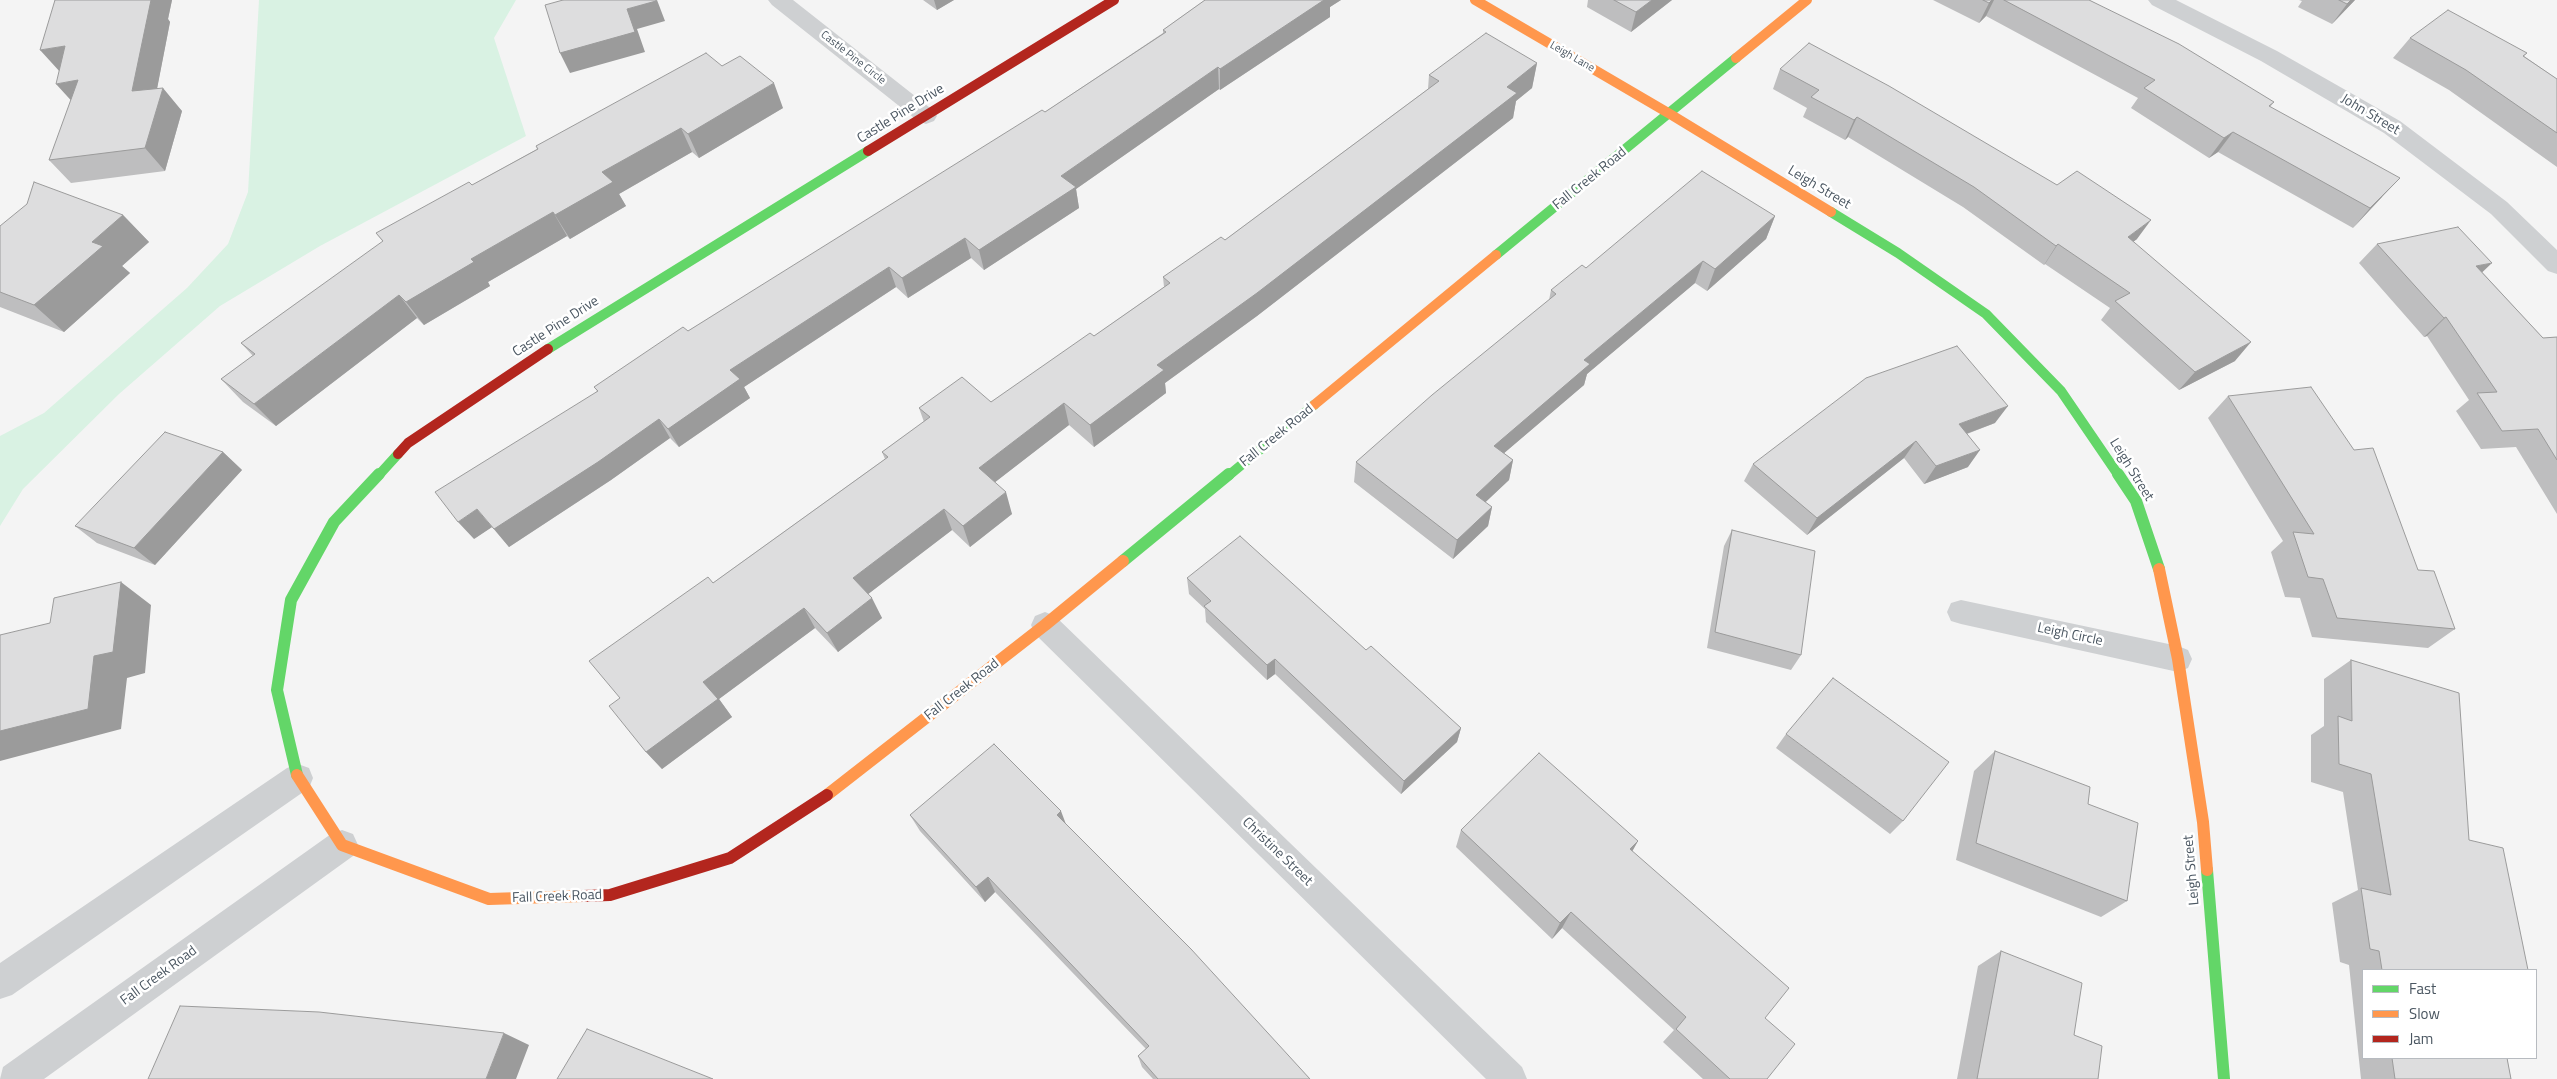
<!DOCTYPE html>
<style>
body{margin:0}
#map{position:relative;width:2557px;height:1079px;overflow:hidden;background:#f4f4f4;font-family:"Titillium Web",sans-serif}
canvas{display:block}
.legend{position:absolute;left:2362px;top:969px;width:175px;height:90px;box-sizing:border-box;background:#fff;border:1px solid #b7bbc0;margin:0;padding:6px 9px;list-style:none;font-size:15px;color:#4a5661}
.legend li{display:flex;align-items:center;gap:10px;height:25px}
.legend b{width:25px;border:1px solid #b7bbc0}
</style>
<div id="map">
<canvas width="2557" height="1079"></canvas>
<ul class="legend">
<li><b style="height:6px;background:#63d668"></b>Fast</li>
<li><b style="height:6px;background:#ff974d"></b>Slow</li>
<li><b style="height:6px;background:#b3261e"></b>Jam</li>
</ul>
</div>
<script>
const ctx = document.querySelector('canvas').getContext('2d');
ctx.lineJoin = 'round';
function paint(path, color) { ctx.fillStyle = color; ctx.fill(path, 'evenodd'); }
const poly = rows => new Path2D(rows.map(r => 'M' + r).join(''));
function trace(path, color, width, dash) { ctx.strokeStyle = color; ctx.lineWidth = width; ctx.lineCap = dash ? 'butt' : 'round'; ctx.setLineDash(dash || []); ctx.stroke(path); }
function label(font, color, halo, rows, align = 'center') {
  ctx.font = font + ' "Titillium Web",sans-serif'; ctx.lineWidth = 5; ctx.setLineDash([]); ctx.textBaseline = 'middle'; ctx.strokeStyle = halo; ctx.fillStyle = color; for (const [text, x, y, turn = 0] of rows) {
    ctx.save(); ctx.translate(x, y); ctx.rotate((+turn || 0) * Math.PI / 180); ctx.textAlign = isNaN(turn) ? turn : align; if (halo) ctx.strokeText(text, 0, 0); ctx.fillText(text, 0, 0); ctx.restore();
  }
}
paint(poly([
 [259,0,516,0,494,38,526,136,320,246,220,306,119,394,23,489,0,526,0,436,44,413,187,288,228,244,248,192]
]), '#d9f2e3');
paint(poly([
 [768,0,793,0,934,111,937,116,934,121,926,124,918,121,772,5,768,0],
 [2148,0,2176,0,2277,51,2400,121,2507,202,2557,250,2557,274,2548,271,2491,214,2384,133,2261,61,2152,5,2148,0],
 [1961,600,2178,646,2188,650,2192,659,2188,668,2178,672,1961,624,1951,621,1947,612,1951,603,1961,600],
 [1045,612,1055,616,1522,1067,1527,1079,1486,1079,1035,634,1031,625,1035,616,1045,612],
 [298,764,309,768,313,778,309,788,12,995,0,999,0,963,287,768,298,764],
 [342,830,353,834,358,845,353,856,44,1079,0,1079,3,1067,331,834,342,830]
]), '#ced0d2');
trace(poly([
 [1831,212,1898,253,1986,314,2061,391,2119,476],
 [1496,255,1736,58],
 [548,349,868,151],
 [378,476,398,454],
 [1228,476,1314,405]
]), '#63d668', 10);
trace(poly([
 [2118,474,2136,501,2159,569],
 [1123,561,1229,474],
 [297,775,277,690,291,600,334,522,379,474],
 [2207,870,2224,1079]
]), '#63d668', 12);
trace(poly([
 [1475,0,1670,114,1831,212],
 [1736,58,1807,0],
 [1314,405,1496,255]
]), '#ff974d', 10);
trace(poly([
 [2159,569,2178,659,2203,822,2207,870],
 [297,775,342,845,489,899,583,896],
 [827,795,1045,625,1123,561]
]), '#ff974d', 12);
trace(poly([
 [868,151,1114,0],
 [398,454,408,443,548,349]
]), '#b3261e', 10);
trace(poly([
 [583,896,610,895,730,858,827,795]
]), '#b3261e', 12);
paint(poly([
 [55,0,172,0,168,19,170,22,157,88,182,111,165,171,71,183,49,160,71,101],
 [923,0,954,0,937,10],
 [1205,0,1341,0,1330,7,1330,17,1220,90,1219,89,1076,189,1079,208,984,270,971,258,908,298,896,287,744,387,750,398,679,447,670,438,611,480,509,547,492,527,474,539,597,391,594,387,688,331,1045,112,1163,33,1163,30],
 [1588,0,1672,0,1631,32,1587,7],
 [1933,0,2089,0,2274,102,2270,107,2382,197,2353,228,2218,152,2209,158,2131,108,2138,98,1986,16,1979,23],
 [2299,0,2355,0,2332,24,2298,7,2302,1],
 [2410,38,2527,53,2524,56,2557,79,2557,167,2449,90,2393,58],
 [1537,63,1532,88,1516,101,1513,118,1257,316,1165,383,1166,393,1094,447,1069,425,995,482,1012,514,970,547,952,530,868,594,882,618,838,652,815,628,719,699,732,717,662,769,646,752,620,698,713,583,885,459,882,452,924,422,919,408,991,402,1094,336,1164,287,1163,277,1225,240,1428,89,1429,75],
 [722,66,783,108,699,158,692,152,619,194,626,206,570,239,567,236,488,282,490,286,424,325,417,318,276,426,243,402,221,379,253,356,241,343,383,242,376,233,472,185,537,149,536,146],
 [1780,69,2137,239,2133,242,2235,361,2179,390,2101,320,2110,308,2045,264,2044,265,1963,207,1848,137,1845,140,1803,117,1807,108,1773,89],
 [123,215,149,242,122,266,130,273,64,332,0,307,0,226],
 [1775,216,1766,239,1707,291,1695,283,1587,374,1584,385,1504,453,1513,460,1509,480,1485,502,1492,507,1488,526,1453,559,1354,482,1356,462,1549,300,1551,290,1586,268],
 [2377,244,2482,272,2543,338,2557,337,2557,514,2516,447,2481,449,2456,411,2469,400,2427,336,2424,337,2359,263],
 [2228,396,2418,570,2455,629,2428,648,2312,637,2300,598,2285,597,2271,552,2283,541,2208,418],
 [1995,423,1967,434,1968,467,1924,484,1904,458,1807,535,1744,481,1753,464],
 [223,452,242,470,155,565,97,543,75,526],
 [1732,530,1801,655,1791,670,1707,648,1724,546],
 [1187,578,1366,650,1461,728,1457,742,1401,794,1275,674,1267,680,1206,622,1205,609,1189,594],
 [2351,660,2469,840,2528,970,2363,970,2363,1058,2507,1058,2511,1079,2361,1079,2349,965,2340,962,2332,903,2358,890,2343,792,2311,782,2311,735,2324,726,2324,679],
 [1786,734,1903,821,1890,834,1776,748],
 [1995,751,2088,804,2127,901,2101,917,1956,860,1974,771],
 [910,815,1065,823,1310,1079,1153,1079,1142,1067,1138,1056,1146,1049,995,892,985,902,920,831],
 [1461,830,1638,841,1632,851,1765,1018,1767,1079,1703,1079,1663,1042,1674,1030,1562,928,1552,939,1456,847],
 [2001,951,2074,1035,2098,1079,1957,1079,1978,966]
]), '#bebebf');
paint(poly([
 [149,0,172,0,168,19,170,22,152,115,132,91],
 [657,0,665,21,637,29,645,52,570,73,560,53,627,9],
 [934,0,954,0,937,10],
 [1322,0,1341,0,1330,7,1330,17,1220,90,1220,69],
 [1652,0,1672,0,1631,32,1636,12],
 [1992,0,1994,0,1986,16,1979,23,1989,3],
 [2351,0,2355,0,2332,24,2347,4],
 [65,46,61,73,40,50],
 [1537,63,1532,88,1516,101,1513,118,1257,316,1165,383,1166,393,1094,447,1090,425,1157,365],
 [1218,67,1219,89,1076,189,1079,208,984,270,979,250,1061,176],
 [78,80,77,107,56,84],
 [774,83,783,108,699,158,688,134],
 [163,88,182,111,165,171,145,148],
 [1857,117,1848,137,1845,140,1854,120],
 [681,128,692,152,619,194,626,206,570,239,555,215,602,172],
 [2233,132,2218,152,2209,158,2224,138],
 [2400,178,2382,197,2353,228,2370,208],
 [553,212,567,236,488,282,490,286,424,325,406,302,471,259],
 [123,215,149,242,122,266,130,273,64,332,34,305,92,242],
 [1775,216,1766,239,1707,291,1715,269],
 [2151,220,2137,239,2114,256,2128,237],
 [965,238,971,258,908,298,902,278],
 [2058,244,2045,264,2044,265,2056,246],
 [1703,261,1695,283,1587,374,1584,385,1489,466,1494,446,1584,360],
 [2492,263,2472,282,2476,266],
 [889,267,896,287,744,387,750,398,679,447,668,429,730,370],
 [399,295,417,318,276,426,254,404],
 [2446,317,2427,336,2424,337,2444,318],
 [2251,342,2235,361,2179,390,2195,372],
 [1064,403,1069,425,985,490,979,468],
 [2008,406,1995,423,1947,441,1959,424],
 [659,419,670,438,611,480,509,547,494,529],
 [1916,441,1904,458,1807,535,1817,518],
 [1980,450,1968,467,1924,484,1936,466],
 [223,452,242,470,155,565,134,548],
 [1513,460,1509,480,1472,515,1476,495],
 [1006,492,1012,514,970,547,963,526],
 [1492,507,1488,526,1453,559,1457,540],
 [477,509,492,527,474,539,458,522],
 [944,509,952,530,863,598,853,578],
 [121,582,151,605,145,673,127,678,121,729,0,761,0,731,94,656],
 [872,598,882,618,838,652,827,633],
 [804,608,815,628,719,699,732,717,662,769,646,752,703,682],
 [1275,659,1275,674,1267,680,1267,665],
 [1461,728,1457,742,1401,794,1404,781],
 [1061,811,1067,827,1057,815],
 [1638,841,1628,859,1630,849],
 [988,877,995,892,985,902,976,887],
 [1571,912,1562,928,1552,939,1560,923],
 [504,1033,529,1045,516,1079,486,1079]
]), '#9b9b9b');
const building = poly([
 [55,0,151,0,132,91,163,88,145,148,49,160,78,80,56,84,65,46,40,50,55,0],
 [563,0,656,0,656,1,627,9,635,32,560,53,545,5,563,0],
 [1205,0,1324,0,1220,69,1218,67,1061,176,1076,187,979,250,965,238,902,278,889,267,730,370,740,379,668,429,659,419,598,462,494,529,477,509,458,522,435,492,598,391,594,387,683,327,688,331,1042,110,1045,112,1166,32,1163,30,1205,0],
 [1614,0,1652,0,1636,12,1614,0],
 [1983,0,1992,0,1989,3,1983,0],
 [2004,0,2089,0,2179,44,2274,102,2269,106,2400,178,2370,208,2233,132,2224,138,2144,88,2155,80,2004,0],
 [2339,0,2351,0,2347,4,2339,0],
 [2448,10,2527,53,2523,56,2557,79,2557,133,2466,70,2410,38,2448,10],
 [1486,33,1537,63,1507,87,1517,93,1257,293,1157,365,1164,370,1090,425,1064,403,979,468,1006,492,963,526,944,509,853,578,872,598,827,633,804,608,703,682,718,699,646,752,609,706,620,698,589,661,708,577,713,583,888,457,882,452,930,417,919,408,962,377,991,402,1090,333,1094,336,1170,283,1163,277,1221,237,1225,240,1439,81,1429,75,1486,33],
 [1809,43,1889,86,2057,185,2077,171,2151,220,2128,237,2251,342,2195,372,2115,301,2130,293,2058,244,2056,246,1974,187,1857,117,1854,120,1811,97,1819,90,1780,69,1809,43],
 [706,53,722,66,740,56,774,83,688,134,681,128,602,172,613,182,555,215,553,212,471,259,474,262,406,302,399,295,254,404,221,379,255,354,241,343,383,241,376,233,469,182,472,185,538,149,536,146,706,53],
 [1702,171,1775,216,1715,269,1703,261,1584,360,1590,364,1494,446,1513,460,1476,495,1492,507,1457,540,1356,462,1432,395,1556,294,1551,290,1582,265,1586,268,1702,171],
 [34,182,123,215,92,242,103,246,34,305,0,292,0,226,27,204,34,182],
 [2458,227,2492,263,2476,266,2543,338,2557,337,2557,460,2538,429,2502,431,2477,393,2497,392,2446,317,2444,318,2377,244,2458,227],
 [1957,346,2008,406,1959,424,1980,450,1936,466,1916,441,1817,518,1753,464,1866,378,1957,346],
 [2311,387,2354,450,2373,448,2418,570,2434,571,2455,629,2337,618,2323,579,2308,577,2293,532,2314,534,2228,396,2311,387],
 [165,432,223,452,134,548,75,526,165,432],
 [1732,530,1815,551,1801,655,1715,632,1732,530],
 [1240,536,1366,650,1371,646,1461,728,1404,781,1275,659,1267,665,1204,606,1211,601,1187,578,1240,536],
 [121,582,113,652,94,656,88,709,0,731,0,635,50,623,54,598,121,582],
 [2351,660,2459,693,2469,840,2503,848,2528,970,2382,970,2379,951,2370,949,2361,888,2391,895,2371,774,2339,764,2338,716,2352,721,2351,660],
 [1833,678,1949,762,1903,821,1786,734,1833,678],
 [994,744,1061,811,1057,815,1191,949,1310,1079,1158,1079,1138,1056,1149,1046,988,877,976,887,910,815,994,744],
 [1995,751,2090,787,2088,804,2138,823,2127,901,1976,843,1995,751],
 [1539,753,1638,841,1630,849,1789,988,1765,1018,1795,1044,1767,1079,1730,1079,1676,1029,1686,1017,1571,912,1560,923,1461,830,1539,753],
 [2001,951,2082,983,2074,1035,2102,1046,2098,1079,1977,1079,2001,951],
 [180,1006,319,1012,504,1033,486,1079,148,1079,180,1006],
 [587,1029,713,1079,557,1079,587,1029],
 [2392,1058,2507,1058,2511,1079,2395,1079,2392,1058]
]);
paint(building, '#ddddde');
trace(building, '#9b9b9b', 1);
label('11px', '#4a5661', '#fff', [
 ["Leigh Lane",1572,57,30],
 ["Castle Pine Circle",853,58,38]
]);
label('14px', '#4a5661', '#fff', [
 ["Castle Pine Drive",901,114,-32],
 ["John Street",2370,115,31],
 ["Fall Creek Road",1590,179,-39],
 ["Leigh Street",1819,188,31],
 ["Castle Pine Drive",556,327,-33],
 ["Fall Creek Road",1277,436,-39],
 ["Leigh Street",2131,470,58],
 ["Leigh Circle",2070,635,12],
 ["Fall Creek Road",962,690,-38],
 ["Christine Street",1277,852,44],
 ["Leigh Street",2192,870,-95],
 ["Fall Creek Road",557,897,-2],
 ["Fall Creek Road",159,976,-36]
]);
</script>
